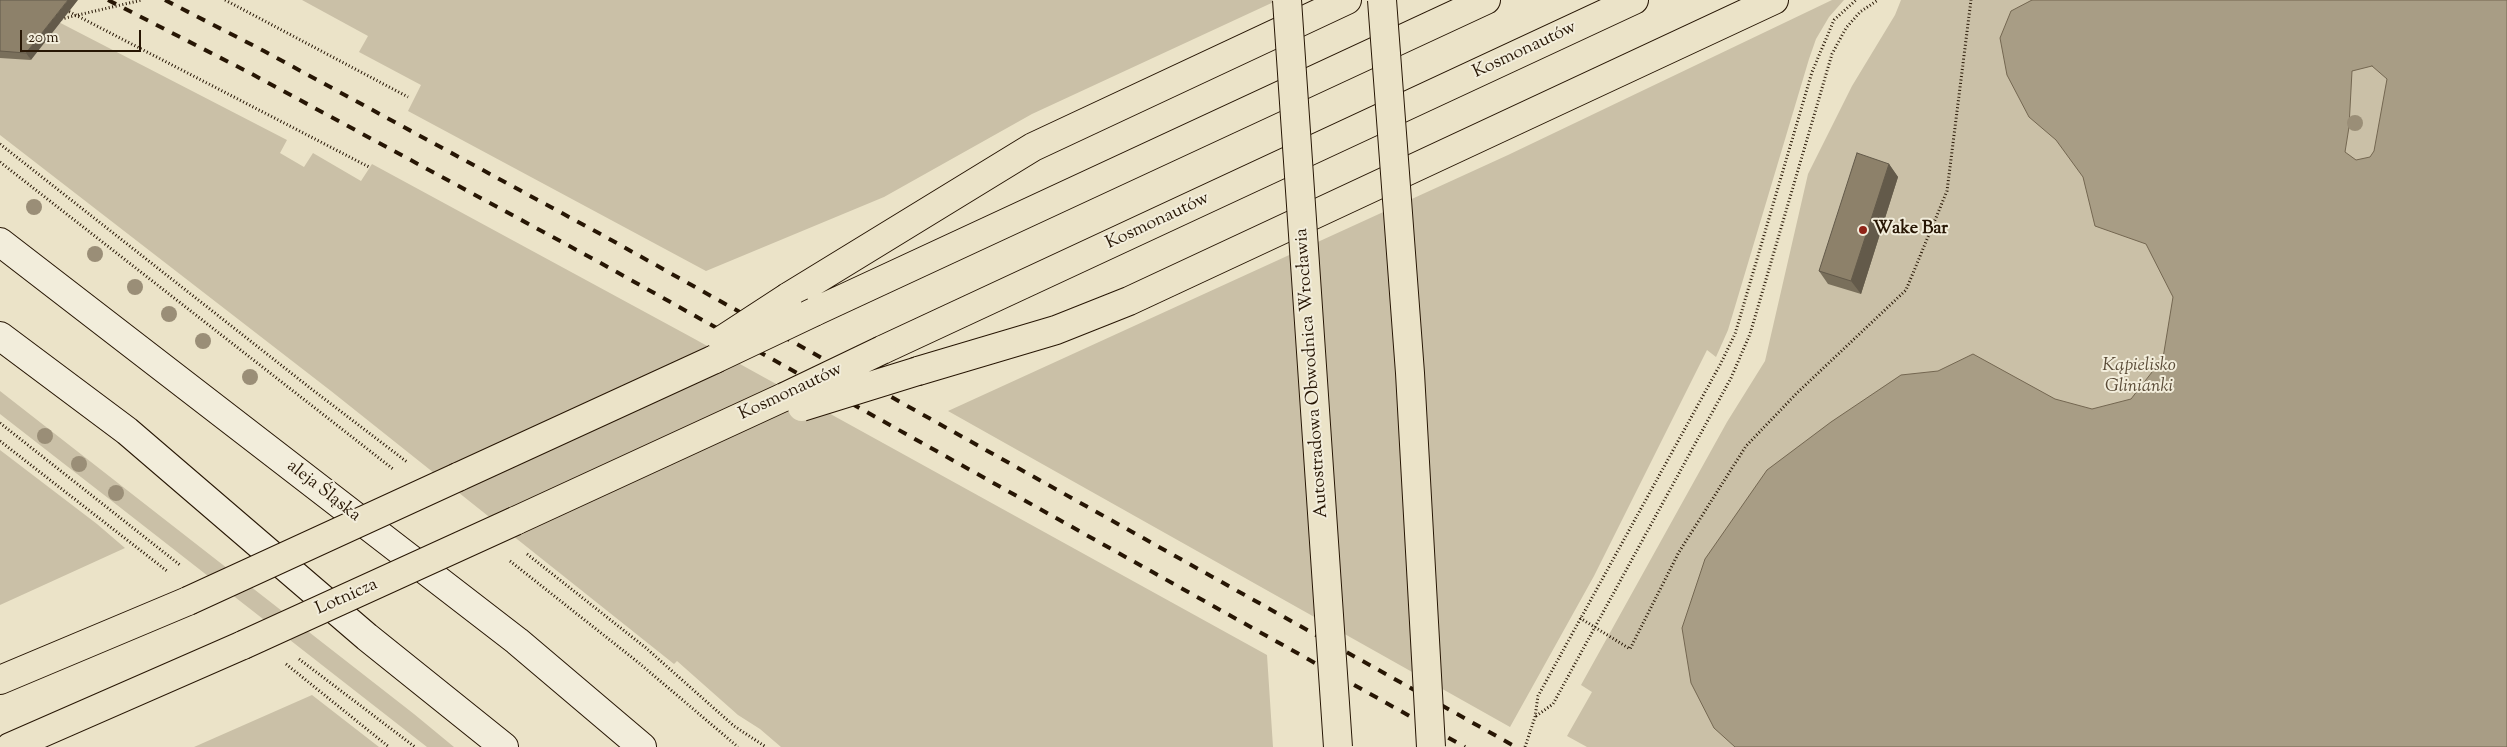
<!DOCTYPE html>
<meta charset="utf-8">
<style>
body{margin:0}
#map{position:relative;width:2507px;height:747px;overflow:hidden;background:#ebe3c8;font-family:"Sorts Mill Goudy",serif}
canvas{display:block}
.scale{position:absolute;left:20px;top:30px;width:121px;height:22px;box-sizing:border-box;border:2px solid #271604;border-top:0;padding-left:6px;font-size:15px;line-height:18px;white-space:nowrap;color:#271604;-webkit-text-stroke:4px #f2eddb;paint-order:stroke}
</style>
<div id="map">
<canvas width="2507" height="747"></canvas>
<div class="scale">20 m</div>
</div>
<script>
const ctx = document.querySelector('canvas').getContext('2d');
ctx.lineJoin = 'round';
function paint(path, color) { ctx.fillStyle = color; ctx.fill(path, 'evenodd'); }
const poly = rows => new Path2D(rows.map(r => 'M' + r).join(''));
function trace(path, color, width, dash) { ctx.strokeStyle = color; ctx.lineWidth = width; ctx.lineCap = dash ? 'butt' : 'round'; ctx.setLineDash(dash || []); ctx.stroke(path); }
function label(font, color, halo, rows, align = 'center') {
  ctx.font = font + ' "Sorts Mill Goudy",serif'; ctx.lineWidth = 4; ctx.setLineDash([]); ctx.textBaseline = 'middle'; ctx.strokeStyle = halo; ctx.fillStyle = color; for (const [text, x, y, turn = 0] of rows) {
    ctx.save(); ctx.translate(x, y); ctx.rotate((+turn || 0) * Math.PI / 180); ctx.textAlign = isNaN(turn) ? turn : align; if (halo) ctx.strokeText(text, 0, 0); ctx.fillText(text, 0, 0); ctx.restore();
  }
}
paint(poly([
 [0,0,16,0,287,140,280,153,304,167,313,153,361,181,372,164,691,337,1267,655,1273,747,781,747,760,729,738,715,677,661,674,664,331,391,0,135],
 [302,0,1278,0,1032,114,884,197,706,271,408,111,421,85,359,52,368,36],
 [1832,0,1844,0,1829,17,1816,39,1809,59,1728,330,1716,357,1707,350,1594,576,1510,727,948,411,1508,155],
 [1901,0,2507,0,2507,747,1587,747,1567,736,1592,692,1581,685,1727,422,1765,361,1808,174,1852,86,1895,15],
 [0,391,414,714,454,747,427,747,126,512,0,414],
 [0,450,97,524,125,548,0,605],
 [312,695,379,747,194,747]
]), '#cac0a7');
const water = poly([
 [2032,0,2507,0,2507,747,1735,747,1714,728,1691,683,1682,628,1705,559,1767,470,1831,422,1901,375,1938,371,1973,354,2055,399,2092,409,2131,399,2163,358,2173,297,2146,244,2095,226,2083,177,2056,140,2029,117,2007,75,2000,38,2011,11,2032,0],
 [2372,66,2387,79,2374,151,2370,157,2356,160,2345,152,2349,127,2352,71,2372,66]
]);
paint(water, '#a89d85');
trace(water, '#746751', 1);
const secondary = poly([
 [0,242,517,641,642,747],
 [0,336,127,431,367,637,504,747]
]);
const primary = poly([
 [788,297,1033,147,1347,0],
 [814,312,1486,0],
 [882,350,1634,0],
 [918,371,1056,330,1129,301,1774,0],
 [458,477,715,359],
 [515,521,784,397],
 [0,680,188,601],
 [10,747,243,645]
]);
trace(secondary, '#271604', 30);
trace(primary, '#271604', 30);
trace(poly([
 [225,0,408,97],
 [66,10,369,167],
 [0,144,314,391,407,462],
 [0,162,393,469],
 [0,423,180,565],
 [0,441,167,571],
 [527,554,646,648,734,726,766,747],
 [510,561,639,663,738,747],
 [1580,618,1630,649,1679,552,1746,446,1797,393,1906,290,1947,191,1971,0],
 [299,659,415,747],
 [286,664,389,747],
 [1536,716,1553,704,1731,378,1750,334,1832,54,1846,28,1860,12,1878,0],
 [1525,747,1535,717,1538,696,1721,363,1735,334,1812,72,1834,20,1856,0]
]), '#271604', 3, [1, 2.5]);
trace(secondary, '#f2eddb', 28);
trace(primary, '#ebe3c8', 28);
trace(poly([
 [108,0,250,73,597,261,1465,747],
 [165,0,264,51,604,236,1516,747]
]), '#271604', 4, [9, 9]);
const primaryBridge = poly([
 [722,340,788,297],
 [715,359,814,312],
 [784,397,882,350],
 [802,407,918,371],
 [188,601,458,477],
 [243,645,515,521]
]);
const highwayBridge = poly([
 [1287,0,1338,747],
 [1382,0,1410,373,1431,747]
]);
trace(primaryBridge, '#271604', 30, []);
trace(highwayBridge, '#271604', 30, []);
trace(poly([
 [61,19,142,0]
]), '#271604', 3, [1, 2.5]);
trace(primaryBridge, '#ebe3c8', 28);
trace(highwayBridge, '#ebe3c8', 28);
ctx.fillStyle = '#9a8e77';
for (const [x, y] of [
 [2355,123],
 [34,207],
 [95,254],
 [135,287],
 [169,314],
 [203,341],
 [250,377],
 [45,436],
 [79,464],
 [116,493]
]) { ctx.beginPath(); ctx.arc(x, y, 8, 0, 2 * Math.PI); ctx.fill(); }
paint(poly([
 [0,0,31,60,0,58],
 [1889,164,1898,177,1861,294,1828,284,1819,271]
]), '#796f5b');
paint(poly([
 [68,0,78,0,31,60,26,53],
 [1889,164,1898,177,1861,294,1851,281]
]), '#635a4a');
const building = poly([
 [0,0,68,0,26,53,0,51,0,0],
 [1857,153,1889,164,1851,281,1819,271,1857,153]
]);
paint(building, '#8d816a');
trace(building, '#635a4a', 1);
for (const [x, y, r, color] of [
 [1863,230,5,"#8f2418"]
]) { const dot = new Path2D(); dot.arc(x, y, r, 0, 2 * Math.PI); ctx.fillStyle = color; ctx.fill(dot); trace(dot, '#f2eddb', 2); }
label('18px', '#271604', '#f2eddb', [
 ["Kosmonautów",1525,51,-25],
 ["Kosmonautów",1158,222,-25],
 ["Autostradowa Obwodnica Wrocławia",1313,373,-94],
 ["Kosmonautów",791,393,-25],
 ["aleja Śląska",323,492,38],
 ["Lotnicza",347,598,-24]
]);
label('bold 18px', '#271604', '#f2eddb', [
 ["Wake Bar",1873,230]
], 'left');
label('italic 18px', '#584935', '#f2eddb', [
 ["Kąpielisko",2139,367],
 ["Glinianki",2139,388]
]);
</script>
